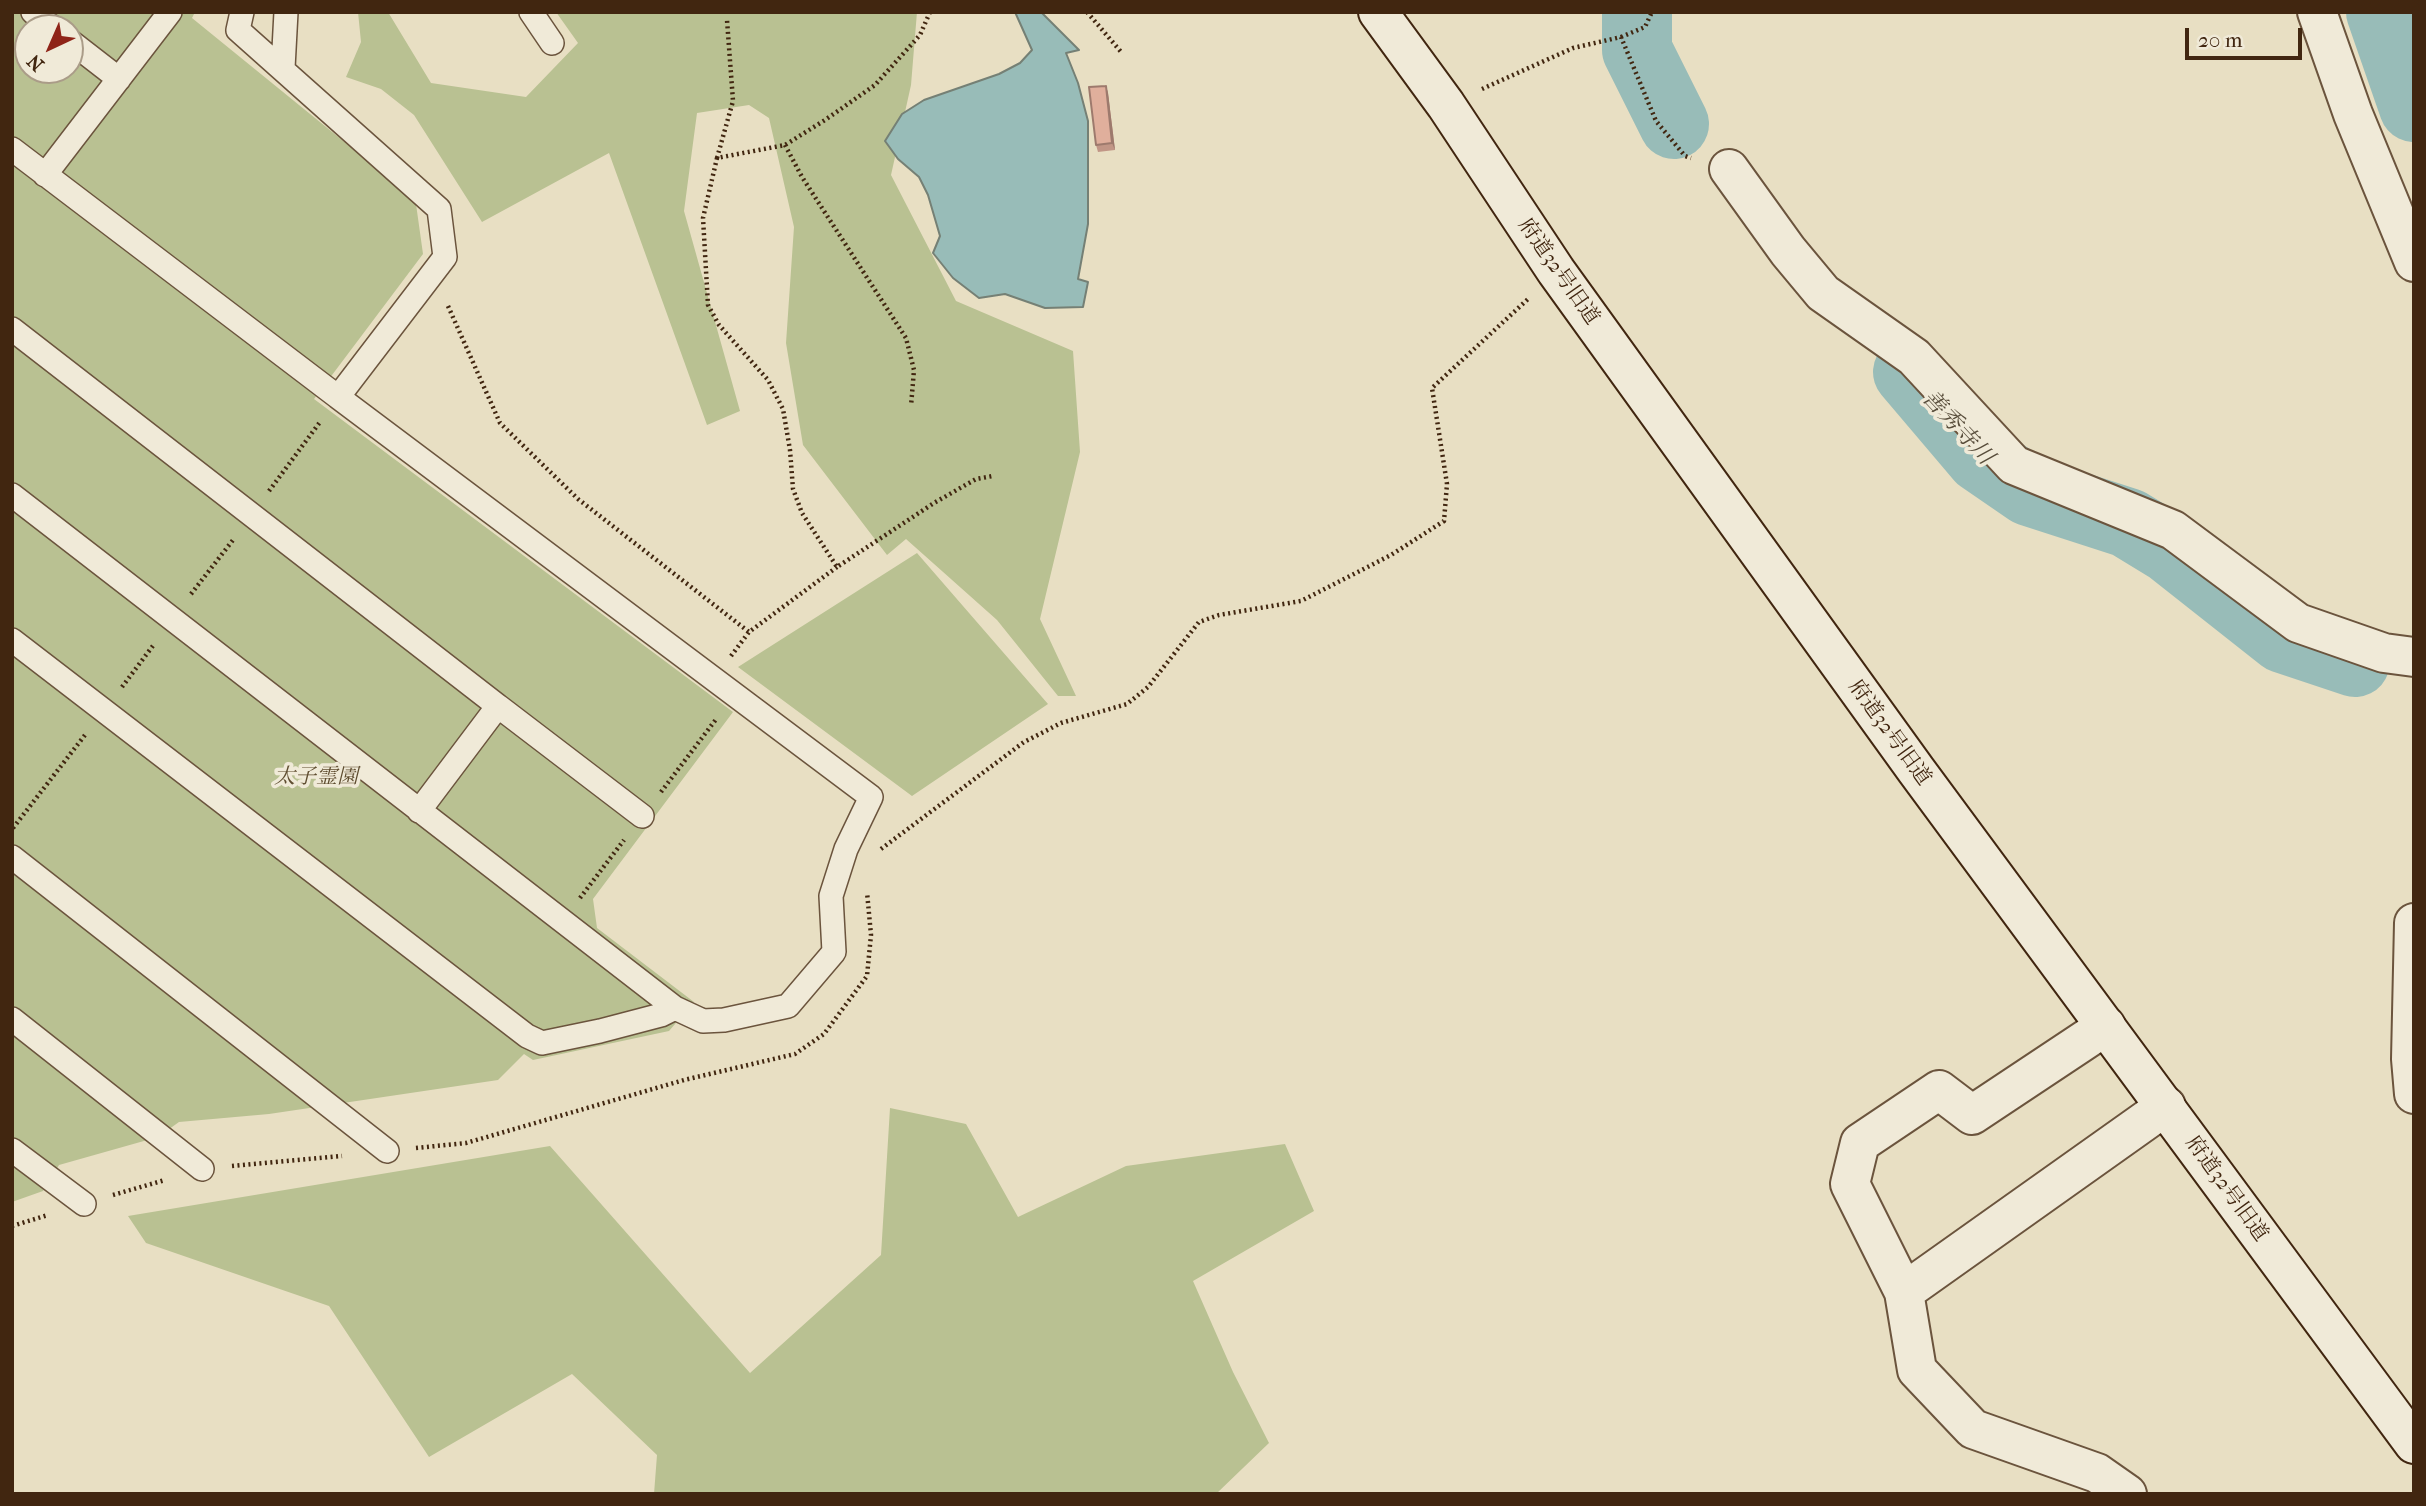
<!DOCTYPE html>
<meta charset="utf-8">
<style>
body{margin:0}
#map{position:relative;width:2426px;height:1506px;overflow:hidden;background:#e8dfc3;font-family:"IM FELL French Canon",serif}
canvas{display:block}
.frame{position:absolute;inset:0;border:14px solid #412610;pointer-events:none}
.north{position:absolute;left:14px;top:14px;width:70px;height:70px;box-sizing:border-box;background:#f0ead8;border:2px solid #aa9c88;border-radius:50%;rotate:224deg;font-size:19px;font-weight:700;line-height:28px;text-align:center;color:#412610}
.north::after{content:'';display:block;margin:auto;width:24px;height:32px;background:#8f2418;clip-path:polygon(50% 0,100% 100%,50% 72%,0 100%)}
.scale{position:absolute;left:2185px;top:28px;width:117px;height:32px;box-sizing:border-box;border:4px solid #412610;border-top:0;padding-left:9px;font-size:21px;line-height:24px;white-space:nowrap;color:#412610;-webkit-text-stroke:5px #f0ead8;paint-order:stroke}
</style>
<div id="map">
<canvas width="2426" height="1506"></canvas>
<div class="frame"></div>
<div class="north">N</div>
<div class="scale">20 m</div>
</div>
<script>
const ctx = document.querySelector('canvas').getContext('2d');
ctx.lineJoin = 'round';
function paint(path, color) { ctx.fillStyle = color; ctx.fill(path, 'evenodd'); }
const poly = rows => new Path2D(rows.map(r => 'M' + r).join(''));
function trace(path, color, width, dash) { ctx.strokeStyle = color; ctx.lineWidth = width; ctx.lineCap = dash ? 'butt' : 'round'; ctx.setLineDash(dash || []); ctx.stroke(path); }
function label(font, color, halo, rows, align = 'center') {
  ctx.font = font + ' "IM FELL French Canon","Noto Serif JP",serif'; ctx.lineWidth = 7; ctx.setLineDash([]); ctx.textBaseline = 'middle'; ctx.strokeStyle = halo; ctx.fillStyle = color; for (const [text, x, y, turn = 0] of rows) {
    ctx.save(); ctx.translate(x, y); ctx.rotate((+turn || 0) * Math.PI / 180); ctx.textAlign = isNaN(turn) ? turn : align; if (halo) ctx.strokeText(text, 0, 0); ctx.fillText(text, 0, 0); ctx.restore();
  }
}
paint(poly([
 [12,12,195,12,192,18,406,192,416,204,423,254,314,399,733,712,593,899,597,928,694,1002,669,1031,533,1060,524,1054,498,1080,269,1114,179,1122,158,1137,59,1165,43,1191,12,1202],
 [28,28,70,28,70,70,28,70],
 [358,12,388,12,431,83,526,97,578,43,556,12,917,12,911,85,891,175,956,301,1073,351,1080,452,1040,619,1076,696,1058,696,997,620,906,539,887,555,803,445,786,343,794,227,769,118,749,105,697,113,684,211,740,411,707,425,609,153,482,222,414,115,381,89,346,77,361,42],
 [917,553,1048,704,912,796,738,667],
 [890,1108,966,1124,1018,1217,1126,1166,1285,1144,1314,1211,1193,1281,1233,1372,1269,1443,1216,1494,654,1494,657,1455,572,1374,429,1457,329,1306,146,1243,128,1216,550,1146,750,1373,881,1255]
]), '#b9c192');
const water = poly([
 [1015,12,1041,12,1079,50,1066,53,1078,83,1088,121,1088,224,1078,279,1088,282,1083,307,1045,308,1005,294,979,298,953,278,933,253,940,236,928,195,919,177,898,159,885,141,902,114,924,100,999,74,1020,63,1032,50,1015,12]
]);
paint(water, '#98bcb8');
trace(water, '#758075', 2);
trace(poly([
 [1637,12,1637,50,1674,124],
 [2381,12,2414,107],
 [1908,372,1981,458,2029,491,2128,523,2169,548,2283,638,2355,662]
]), '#98bcb8', 70);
const lane = poly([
 [33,12,53,28],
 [531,12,552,43],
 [70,41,119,79],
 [283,68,286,12],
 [12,149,338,397,445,257,439,209,238,30,242,12],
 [45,175,170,12],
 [12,329,498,706,419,811],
 [12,495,675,1008,703,1021,724,1020,788,1006,834,952,831,896,846,849,871,797,338,397],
 [12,640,527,1036,542,1043,600,1031,661,1015,675,1008],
 [498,706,642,816],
 [12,857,387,1151],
 [12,1019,202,1169],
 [12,1150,84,1204]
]);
const street = poly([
 [2317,12,2353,114,2414,262],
 [1729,169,1788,251,1823,293,1914,357,2014,465,2173,530,2298,623,2384,653,2414,657],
 [2414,923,2411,1059,2414,1094],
 [2106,1026,1972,1115,1939,1090,1860,1143,1850,1184,1904,1292,1917,1370,1973,1429,2097,1473,2127,1494],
 [1904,1292,2166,1106]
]);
const secondary = poly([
 [1378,12,1446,105,1556,271,1916,770,2414,1444]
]);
trace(lane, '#6b543d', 26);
trace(street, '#6b543d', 42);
trace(secondary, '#412610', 42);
trace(poly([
 [930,12,920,35,875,85,825,120,785,145,717,158,703,218,708,305,719,325,768,380,783,409,790,450,793,489,802,513,837,567,934,503,976,479,993,476],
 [1087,12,1122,53],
 [1621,37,1645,27,1652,12],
 [1482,89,1573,48,1621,37,1656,121,1685,156,1691,158],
 [785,145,802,177,906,338,914,370,911,406],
 [717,158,733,101,727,20],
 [448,306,500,423,578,499,749,632],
 [269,491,320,422],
 [191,594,233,540],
 [731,656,749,632,837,567],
 [122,687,155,643],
 [661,792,717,718],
 [13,828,85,735],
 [881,849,1024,742,1061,723,1127,704,1148,687,1199,622,1219,615,1301,601,1391,555,1444,521,1447,484,1432,388,1528,299],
 [580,898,624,840],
 [416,1148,466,1143,684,1080,795,1054,824,1034,867,976,871,935,867,892],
 [232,1166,342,1156],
 [113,1195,165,1180],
 [12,1226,48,1215]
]), '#412610', 4.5, [2, 3.5]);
trace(lane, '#f0ead8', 23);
trace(street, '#f0ead8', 38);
trace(secondary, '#f0ead8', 38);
paint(poly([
 [1106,86,1108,93,1115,150,1098,152,1096,145]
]), '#c19686');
paint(poly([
 [1106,86,1108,93,1115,150,1112,143]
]), '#9d7a6d');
const building = poly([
 [1106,86,1112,143,1096,145,1089,87,1106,86]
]);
paint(building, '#e0af9c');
trace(building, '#9d7a6d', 2);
label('21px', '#412610', '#f0ead8', [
 ["府道32号旧道",1558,272,55],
 ["府道32号旧道",1889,733,54],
 ["府道32号旧道",2226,1189,54]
]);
label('italic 21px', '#5f4d30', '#f0ead8', [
 ["太子霊園",316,778]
]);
label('italic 23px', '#574c3a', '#f0ead8', [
 ["善秀寺川",1957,428,47]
]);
</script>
